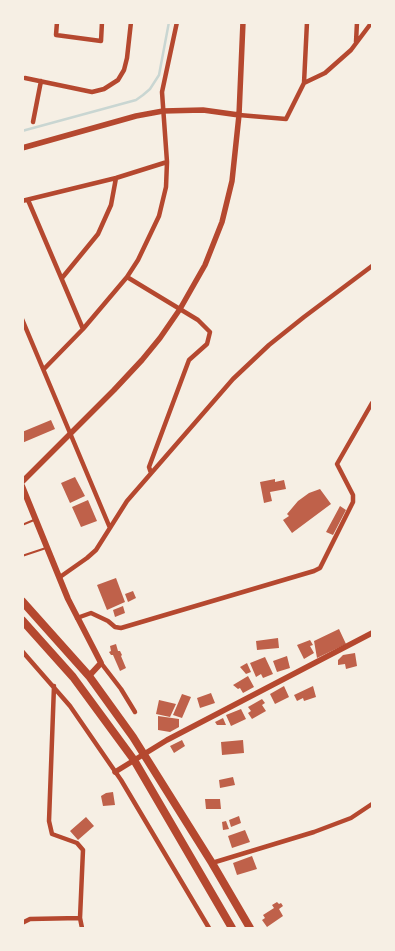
<!DOCTYPE html>
<style>
body{margin:0}
#map{position:relative;width:395px;height:951px;overflow:hidden;background:#f6efe4;font-family:Poppins,sans-serif}
canvas{display:block}
.frame{position:absolute;inset:0;border:24px solid #f6efe4;pointer-events:none}
</style>
<div id="map">
<canvas width="395" height="951"></canvas>
<div class="frame"></div>
</div>
<script>
const ctx = document.querySelector('canvas').getContext('2d');
ctx.lineJoin = 'round';
const poly = rows => new Path2D(rows.map(r => 'M' + r).join(''));
function trace(path, color, width, dash) { ctx.strokeStyle = color; ctx.lineWidth = width; ctx.lineCap = dash ? 'butt' : 'round'; ctx.setLineDash(dash || []); ctx.stroke(path); }
function paint(path, color) { ctx.fillStyle = color; ctx.fill(path, 'evenodd'); }
trace(poly([
 [22,131,136,100,143,95,150,89,159,75,169,22]
]), '#c9d6d2', 2.5);
paint(poly([
 [51,420,55,429,22,443,22,432],
 [75,477,85,496,70,503,61,483],
 [275,479,275,482,284,480,286,489,270,492,272,501,264,503,260,482],
 [320,489,331,504,292,533,283,520,289,516,287,514,298,501,309,493],
 [88,500,97,521,81,527,72,507],
 [340,506,346,510,333,535,326,532],
 [116,578,125,602,107,610,97,585],
 [133,591,136,598,128,602,125,594],
 [123,606,125,613,115,617,113,610],
 [339,629,346,644,317,658,314,641],
 [278,638,279,648,257,650,256,641],
 [310,640,313,645,310,646,314,653,304,659,297,645],
 [116,644,118,651,120,651,122,655,121,656,126,668,120,671,113,655,111,655,109,652,111,651,110,646],
 [355,653,357,666,346,669,345,664,338,665,338,660,343,655],
 [287,656,290,668,277,672,273,661],
 [265,657,273,674,263,678,261,674,256,677,250,663],
 [247,663,251,672,246,674,240,667],
 [248,676,254,687,243,693,240,688,238,689,233,685],
 [284,686,289,697,275,704,270,694],
 [313,686,316,697,304,701,303,698,297,701,294,695],
 [211,693,215,703,200,708,197,698],
 [182,694,191,697,182,718,173,715],
 [262,699,265,703,262,705,266,711,252,719,248,713,251,711,248,707],
 [159,700,176,704,170,717,156,714],
 [241,709,246,719,231,726,226,715],
 [158,716,179,719,179,727,170,732,158,730],
 [223,718,226,725,217,725,215,722],
 [182,740,185,746,174,753,170,746],
 [243,740,244,753,222,755,221,742],
 [233,777,235,785,220,788,219,780],
 [113,792,115,805,103,806,101,796,106,793],
 [205,799,220,799,221,809,206,809],
 [239,816,241,823,231,827,229,820],
 [86,817,94,826,78,840,70,831],
 [226,821,229,829,223,830,222,822],
 [245,830,250,842,232,848,228,836],
 [252,856,257,869,237,875,233,863],
 [277,902,279,904,281,903,283,906,279,909,283,916,267,927,262,920,265,918,263,915,274,908,272,905]
]), '#bf614a');
trace(poly([
 [22,525,34,520],
 [22,556,46,548]
]), '#b5482f', 2);
trace(poly([
 [57,22,56,35,101,41,102,22],
 [356,42,357,22],
 [25,78,92,92,104,89,118,80,124,70,127,58,131,22],
 [304,83,325,73,351,50,372,22],
 [239,115,286,119,304,83,307,22],
 [33,122,41,81],
 [28,200,83,329],
 [22,201,116,178,167,162],
 [127,277,198,320,210,332,207,344,189,360,149,467,151,473],
 [62,278,98,234,111,205,116,178],
 [22,319,110,528],
 [44,369,83,329,127,277,138,260,159,216,166,187,167,162,162,92,177,22],
 [60,577,87,558,96,550,127,501,233,379,269,345,304,317,372,266],
 [77,618,91,613,108,621,115,627,121,628,314,571,320,568,353,502,353,495,337,464,372,403],
 [22,651,70,706,121,780,209,928],
 [101,663,121,689,135,712],
 [54,686,49,821,52,834,77,843,83,850,80,918,82,928],
 [212,863,314,832,351,818,372,804],
 [22,923,30,919,80,918]
]), '#b5482f', 4.5);
trace(poly([
 [22,148,136,116,163,111,203,110,239,115],
 [22,482,114,390,142,360,160,338,180,309,205,265,222,222,232,181,239,115,243,22],
 [115,772,167,740,372,633]
]), '#b5482f', 5.5);
trace(poly([
 [22,486,68,599,101,663,89,676]
]), '#b5482f', 6);
trace(poly([
 [22,601,89,676,133,737,212,863,250,928],
 [22,620,73,677,134,760,232,928]
]), '#b5482f', 8);
</script>
